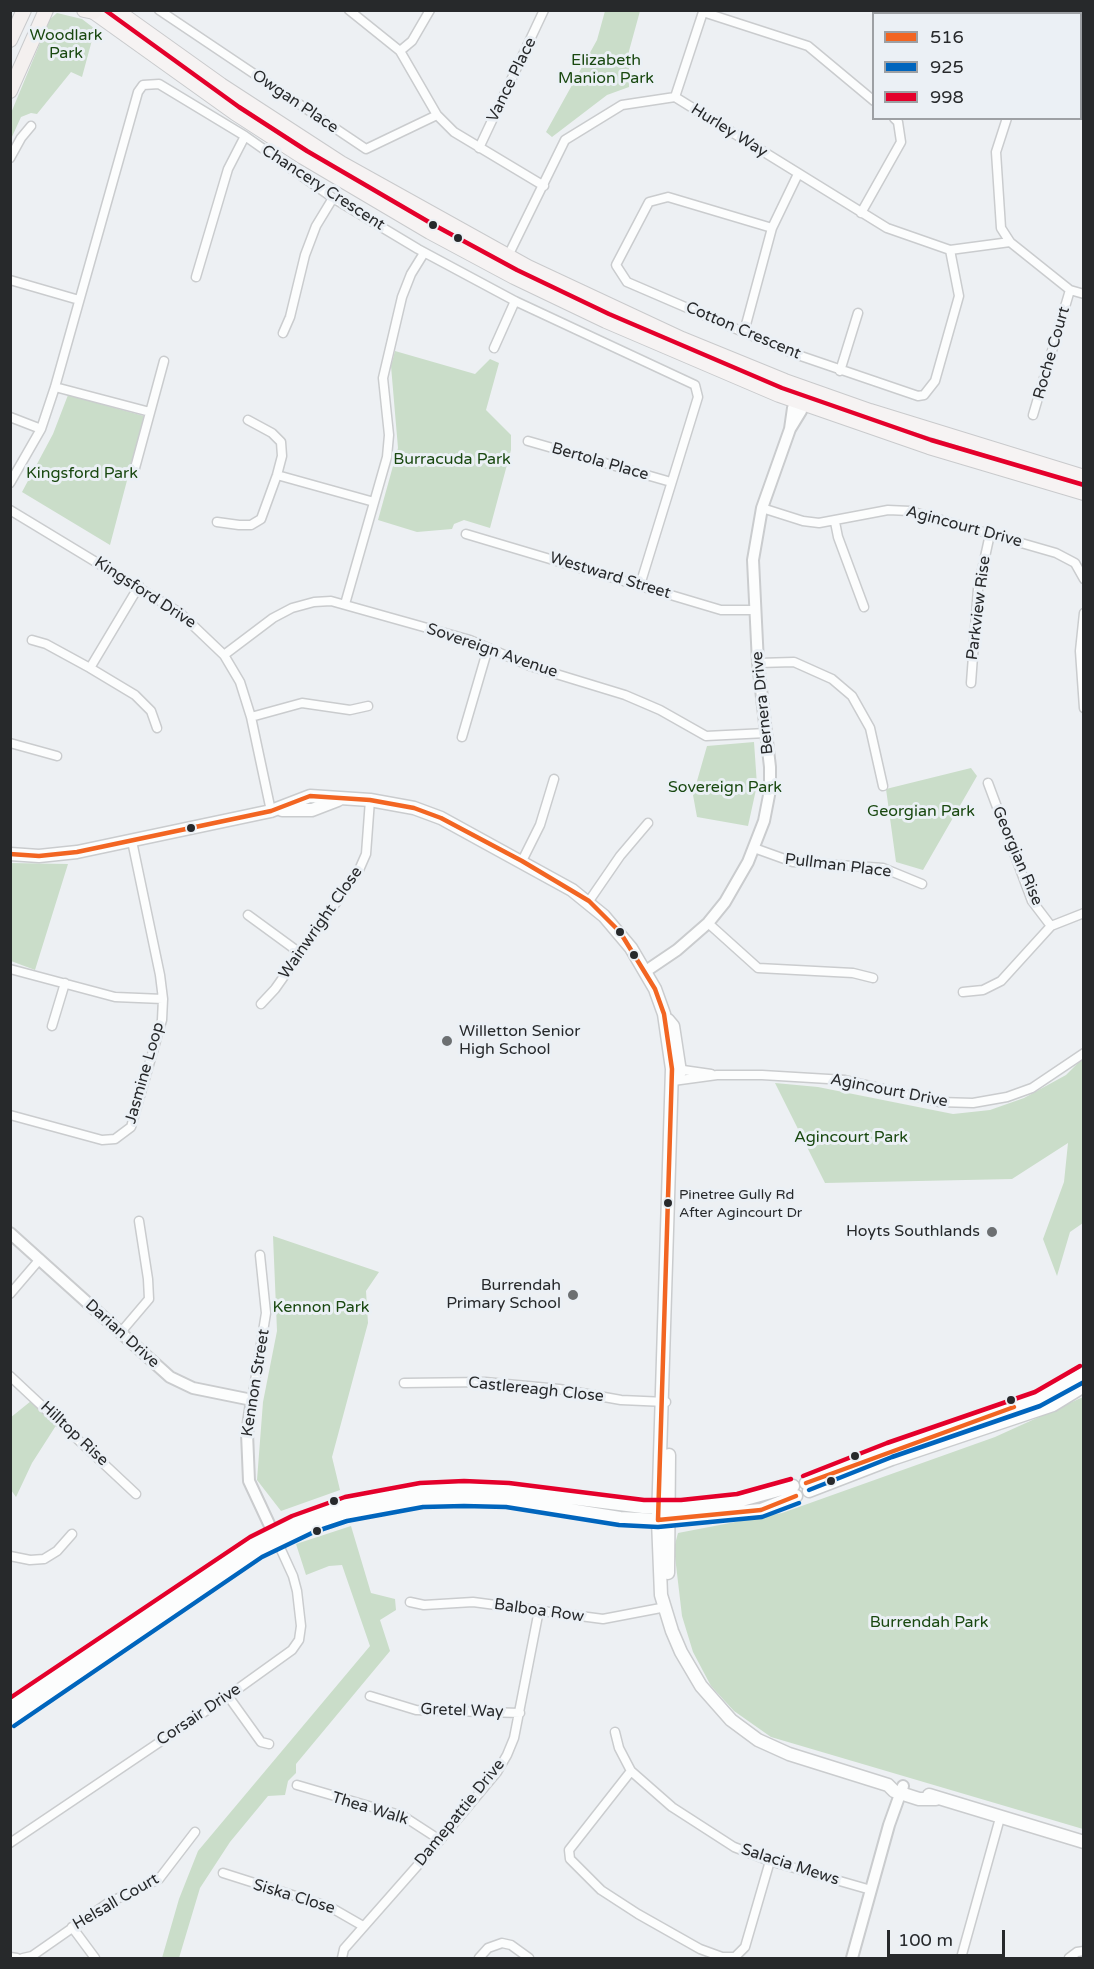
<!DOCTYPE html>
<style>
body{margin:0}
#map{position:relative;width:1094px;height:1969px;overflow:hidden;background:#edf0f3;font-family:"Varela Round",sans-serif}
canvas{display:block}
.frame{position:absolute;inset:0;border:12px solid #27292b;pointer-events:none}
.legend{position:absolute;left:872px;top:12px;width:210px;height:108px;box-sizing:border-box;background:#ebf0f5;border:2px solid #9da0a4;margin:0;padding:8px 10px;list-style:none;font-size:18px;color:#27292b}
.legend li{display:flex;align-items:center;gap:12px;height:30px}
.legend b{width:30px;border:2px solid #9da0a4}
.scale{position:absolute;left:887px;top:1930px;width:118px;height:27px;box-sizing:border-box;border:3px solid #27292b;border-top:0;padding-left:8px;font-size:18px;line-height:21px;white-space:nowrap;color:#27292b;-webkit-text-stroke:4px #ebf0f5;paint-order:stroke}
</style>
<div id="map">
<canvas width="1094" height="1969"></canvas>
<div class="frame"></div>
<ul class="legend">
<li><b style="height:8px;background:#f26522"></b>516</li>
<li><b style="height:8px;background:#0065bd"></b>925</li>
<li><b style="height:8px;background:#e4002b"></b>998</li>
</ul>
<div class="scale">100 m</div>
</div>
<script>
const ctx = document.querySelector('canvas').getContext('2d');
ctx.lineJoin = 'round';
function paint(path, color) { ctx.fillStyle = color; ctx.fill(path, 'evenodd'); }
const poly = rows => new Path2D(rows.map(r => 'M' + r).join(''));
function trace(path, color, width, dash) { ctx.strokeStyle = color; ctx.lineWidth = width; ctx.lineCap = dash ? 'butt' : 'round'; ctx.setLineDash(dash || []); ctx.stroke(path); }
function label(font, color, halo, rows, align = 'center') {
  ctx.font = font + ' "Varela Round",sans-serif'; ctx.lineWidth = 6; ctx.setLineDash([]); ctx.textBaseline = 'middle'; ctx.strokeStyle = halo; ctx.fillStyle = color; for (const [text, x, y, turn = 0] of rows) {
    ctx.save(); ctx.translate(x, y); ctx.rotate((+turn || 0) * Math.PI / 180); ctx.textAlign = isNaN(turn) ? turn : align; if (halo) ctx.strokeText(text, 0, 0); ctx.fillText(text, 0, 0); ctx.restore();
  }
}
paint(poly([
 [605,11,640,11,629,51,629,87,607,95,552,137,546,132,597,40],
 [57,13,82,19,95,29,82,77,71,72,37,114,31,113,21,117,11,139,11,113,50,19],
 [395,351,475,374,490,359,499,363,486,410,511,435,511,450,490,528,464,520,454,524,452,529,417,532,378,520,398,448,391,366],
 [68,395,144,416,110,545,22,492,53,434],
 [754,742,757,785,748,826,697,817,693,795,707,746],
 [971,768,977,776,923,870,896,862,886,789],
 [10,863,68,864,35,970,11,961],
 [1083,1058,1083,1223,1070,1232,1057,1276,1043,1239,1064,1182,1068,1143,1012,1179,825,1183,775,1083,818,1087,953,1114,990,1110,1024,1098,1066,1075],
 [273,1236,379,1272,366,1291,368,1323,332,1457,340,1490,281,1511,257,1480,263,1402,277,1331],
 [1083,1397,1083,1829,771,1737,734,1711,711,1686,693,1652,682,1616,674,1548,678,1533,782,1513,995,1437],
 [31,1401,57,1424,32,1463,16,1497,11,1490,10,1418],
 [351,1526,371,1593,395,1599,396,1610,380,1620,390,1651,296,1764,296,1773,288,1781,285,1795,268,1796,230,1842,200,1888,179,1958,162,1958,179,1899,198,1851,370,1646,342,1565,329,1566,306,1575,296,1544]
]), '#caddc9');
const minor = poly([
 [159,10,366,149,437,115],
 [349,10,400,51,437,115,454,132,544,186],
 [1049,14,1052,10],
 [400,51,412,41,430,10],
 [675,97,703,12,808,46,874,101],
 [1007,118,996,152,1001,228,1010,242,1070,290,1084,294],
 [479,148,544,10],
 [10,158,21,138,31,126],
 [861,213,901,142,898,122,894,118],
 [772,228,668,197,649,202,616,265,627,282,792,353,918,396,924,395,935,381,959,296,950,250],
 [508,256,565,140,622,105,675,97,887,228,950,250,1010,242],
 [196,277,228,169,245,136],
 [10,280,79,300],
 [744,332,772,228,798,174],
 [283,333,290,317,305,255,316,226,333,198],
 [494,348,515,301],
 [840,371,858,313],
 [55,387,150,412],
 [1033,415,1070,290],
 [10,417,41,429],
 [528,441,671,482],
 [135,468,164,361],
 [277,475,374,502],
 [10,483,41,429,55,387,138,92,143,85,159,84,245,136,333,198,418,249,515,301,695,385,698,397,640,585],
 [762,508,803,521,819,523,888,510,910,511,1056,553,1075,563,1084,579],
 [10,510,180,613,224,655,240,682,251,717,271,811],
 [217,522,239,525,251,525,261,519,277,475,282,456,281,442,272,433,248,420],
 [835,522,838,537,864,607],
 [466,534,721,610,755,610],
 [139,586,90,668,135,695,151,711,157,728],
 [345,604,387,457,389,435,383,378,402,297,411,274,424,253],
 [1084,613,1080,651,1084,708],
 [32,640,46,644,90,668],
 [224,655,273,618,292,608,314,602,331,601,470,640,530,666,625,695,660,710,706,736,766,733],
 [758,663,794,662,832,679,852,696,870,728,883,786],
 [971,683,978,589,990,534],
 [251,717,302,703,350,710,368,706],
 [462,737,488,648],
 [10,743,57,756],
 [988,783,1032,901,1051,926],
 [754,848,793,862,883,868,922,884],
 [522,861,540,825,554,779],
 [589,901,620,856,648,823],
 [248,915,300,953],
 [708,923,758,968,853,973,873,978],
 [10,969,115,997,163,999],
 [963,992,983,990,1001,981,1051,926,1084,913],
 [261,1004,275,989,359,870,366,854,370,800],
 [52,1026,65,983],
 [676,1069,711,1074],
 [673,1081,717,1075,762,1075,845,1080,939,1102,973,1103,1007,1097,1032,1088,1084,1053],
 [10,1115,102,1140,115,1139,131,1127,162,1020,163,999,160,975,132,841],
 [10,1294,40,1259],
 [121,1332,149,1299,148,1279,139,1221],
 [10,1376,136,1494],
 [404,1383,485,1382,559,1389,621,1400,666,1402],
 [252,1400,266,1313,260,1255],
 [10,1556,30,1560,44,1559,57,1551,72,1534],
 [410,1602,424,1605,473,1602,603,1619,666,1607],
 [228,1696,261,1742,269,1744],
 [370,1696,416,1710,520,1713],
 [615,1732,619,1748,631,1771,672,1807,734,1847,770,1861,871,1890],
 [631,1771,569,1850,570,1859,601,1890,638,1914,700,1949,722,1957,735,1957,745,1947,770,1861],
 [297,1785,403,1816,440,1840],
 [10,1843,228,1696,292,1650,299,1640,301,1626,297,1591,293,1576,277,1541],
 [223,1873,330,1907,363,1926],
 [72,1927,95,1958],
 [10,1957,17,1958],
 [23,1958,32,1956,108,1903,159,1879,195,1832],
 [342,1958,344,1949,440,1840,497,1772,507,1755,514,1738,539,1610],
 [479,1958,488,1948,502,1943,511,1945,529,1958],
 [961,1958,1000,1818],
 [1069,1958,1077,1952,1084,1951]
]);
const tertiary = poly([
 [782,384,793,391,800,403,801,411,790,429],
 [646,971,677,950,708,923,725,902,748,862,764,821,770,790,770,767,758,663,753,560,762,508,790,429,793,408,804,401],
 [10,1233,170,1377,193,1388,252,1400,247,1433,249,1481,277,1541],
 [852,1958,889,1825,903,1786]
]);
const secondary = poly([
 [282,810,312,810,338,800],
 [10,854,39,856,77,852,271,811,310,796,370,800,414,808,441,818,572,890,604,916,631,948,655,989,664,1014,672,1069,658,1520,661,1595,672,1631,681,1652,701,1686,731,1720,758,1740,789,1754,888,1785,894,1791,919,1799,936,1799],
 [668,1020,673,1026,680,1072],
 [806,1483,889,1450,1038,1399,1084,1373],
 [809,1491,892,1459,1053,1405,1084,1386],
 [668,1573,669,1455],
 [10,1707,254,1543,295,1523,347,1504,421,1490,464,1488,508,1490,643,1507,681,1508,738,1501,793,1486],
 [10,1720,258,1551,311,1525,345,1514,422,1500,464,1498,507,1500,620,1518,658,1520,761,1510,796,1496],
 [929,1795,1084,1842]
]);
const primary = poly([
 [91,10,235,113,303,157,430,232,514,277,606,321,779,395,929,447,1084,493],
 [116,10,221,85,341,163,528,267,682,339,785,381,870,411,1084,477]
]);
const trunk = poly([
 [84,10,94,12],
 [10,40,24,10],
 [10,91,46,10]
]);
trace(minor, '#caccce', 11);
trace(tertiary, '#caccce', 14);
trace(secondary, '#caccce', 15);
trace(primary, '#c9cacc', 16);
trace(trunk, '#c9cacc', 16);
trace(minor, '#fcfdfd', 8);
trace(tertiary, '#fcfdfd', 10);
trace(secondary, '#fcfdfd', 12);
trace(primary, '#f6f3f3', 14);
trace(trunk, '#f4f0ef', 14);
trace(poly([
 [10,854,39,856,77,852,271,811,310,796,370,800,414,808,441,818,522,861,589,901,620,932,655,989,664,1014,672,1069,658,1520,761,1510,796,1496],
 [806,1483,1014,1407]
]), '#f26522', 4.5);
trace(poly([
 [809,1490,892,1457,1040,1406,1084,1382],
 [14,1726,262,1557,314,1532,347,1521,423,1507,464,1506,506,1507,619,1525,658,1527,762,1517,799,1503]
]), '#0065bd', 4.5);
trace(poly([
 [105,10,239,107,307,151,434,225,517,270,609,314,782,388,931,440,1084,485],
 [803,1476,887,1443,1035,1392,1080,1366],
 [10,1698,250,1537,292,1516,345,1497,420,1483,464,1481,509,1483,644,1500,681,1500,737,1494,791,1479]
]), '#e4002b', 4.5);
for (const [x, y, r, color] of [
 [433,225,5,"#27292b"],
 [458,238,5,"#27292b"],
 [191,828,5,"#27292b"],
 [620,932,5,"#27292b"],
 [634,955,5,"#27292b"],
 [447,1041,6,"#6c6f71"],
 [668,1203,5,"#27292b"],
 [992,1232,6,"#6c6f71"],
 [573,1295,6,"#6c6f71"],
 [1011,1400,5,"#27292b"],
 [855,1456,5,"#27292b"],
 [831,1481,5,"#27292b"],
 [334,1501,5,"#27292b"],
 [317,1531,5,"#27292b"]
]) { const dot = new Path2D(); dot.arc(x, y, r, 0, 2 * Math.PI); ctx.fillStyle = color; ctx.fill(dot); trace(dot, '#ebf0f5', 2); }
label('14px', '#27292b', '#ebf0f5', [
 ["Pinetree Gully Rd",679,1195],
 ["After Agincourt Dr",679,1213]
], 'left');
label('16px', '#194810', '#ebf0f5', [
 ["Woodlark",66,36],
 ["Park",66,54],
 ["Elizabeth",606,61],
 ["Manion Park",606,79],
 ["Burracuda Park",452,460],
 ["Kingsford Park",82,474],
 ["Sovereign Park",725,788],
 ["Georgian Park",921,812],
 ["Agincourt Park",851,1138],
 ["Kennon Park",321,1308],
 ["Burrendah Park",929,1623]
]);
label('16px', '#27292b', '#ebf0f5', [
 ["Vance Place",512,80,-64],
 ["Owgan Place",295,102,34],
 ["Hurley Way",729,131,32],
 ["Chancery Crescent",323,188,33],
 ["Cotton Crescent",743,331,23],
 ["Roche Court",1052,353,-74],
 ["Bertola Place",600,462,16],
 ["Agincourt Drive",964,527,15],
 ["Westward Street",610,576,17],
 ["Kingsford Drive",145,593,33],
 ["Parkview Rise",979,608,-83],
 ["Sovereign Avenue",492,651,19],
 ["Bernera Drive",763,703,-96],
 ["Georgian Rise",1017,856,67],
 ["Pullman Place",838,866,7],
 ["Wainwright Close",321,923,-55],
 ["Jasmine Loop",145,1073,-74],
 ["Agincourt Drive",889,1091,11],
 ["Darian Drive",122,1334,42],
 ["Kennon Street",256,1383,-81],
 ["Castlereagh Close",536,1390,6],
 ["Hilltop Rise",74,1434,43],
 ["Balboa Row",539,1611,8],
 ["Gretel Way",462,1711,2],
 ["Corsair Drive",199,1715,-34],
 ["Thea Walk",370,1809,17],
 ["Damepattie Drive",460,1813,-51],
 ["Salacia Mews",790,1865,18],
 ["Siska Close",294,1897,17],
 ["Helsall Court",116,1902,-30]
]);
label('16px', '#27292b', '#ebf0f5', [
 ["Willetton Senior",459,1032,"left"],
 ["High School",459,1050,"left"],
 ["Hoyts Southlands",980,1232],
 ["Burrendah",561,1286],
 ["Primary School",561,1304]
], 'right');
</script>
